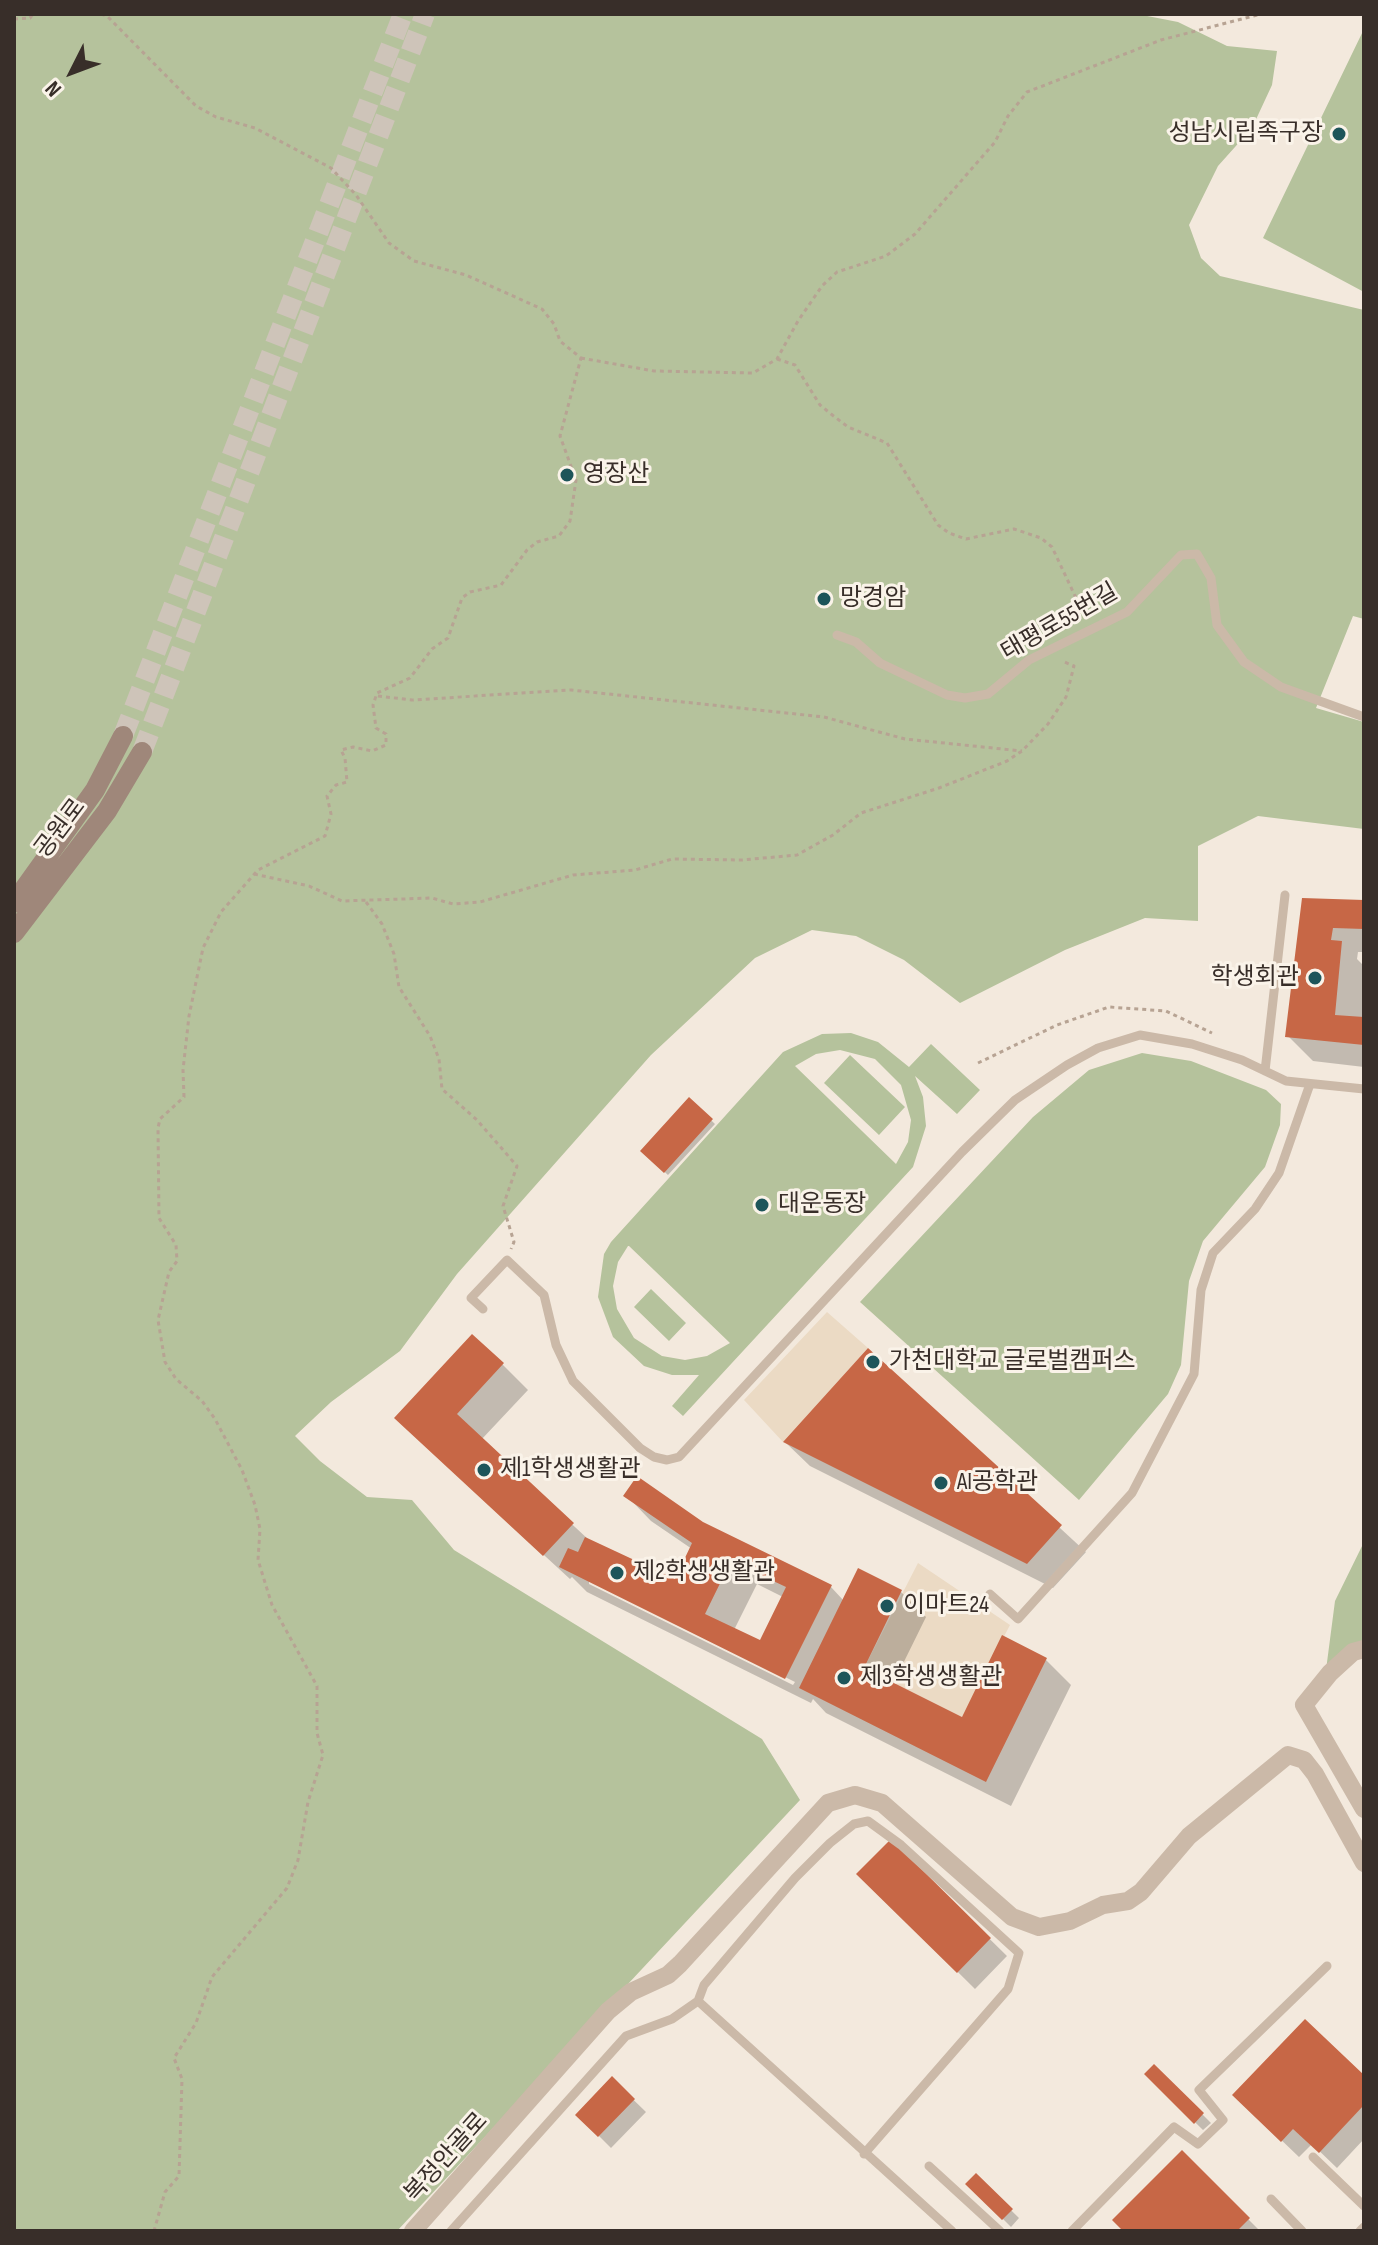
<!DOCTYPE html>
<meta charset="utf-8">
<style>
body{margin:0}
#map{position:relative;width:1378px;height:2245px;overflow:hidden;background:#f3e9dd;font-family:"Sofia Sans Condensed",sans-serif}
canvas{display:block}
.frame{position:absolute;inset:0;border:16px solid #382e29;pointer-events:none}
.north{position:absolute;left:32px;top:32px;width:80px;height:80px;-webkit-text-stroke:6px #faf3e9;paint-order:stroke;rotate:228deg;font-size:22px;font-weight:700;line-height:32px;text-align:center;color:#382e29}
.north::after{content:'';display:block;margin:auto;width:28px;height:36px;background:#382e29;clip-path:polygon(50% 0,100% 100%,50% 72%,0 100%)}
</style>
<div id="map">
<canvas width="1378" height="2245"></canvas>
<div class="frame"></div>
<div class="north">N</div>
</div>
<script>
const ctx = document.querySelector('canvas').getContext('2d');
ctx.lineJoin = 'round';
function paint(path, color) { ctx.fillStyle = color; ctx.fill(path, 'evenodd'); }
const poly = rows => new Path2D(rows.map(r => 'M' + r).join(''));
function trace(path, color, width, dash) { ctx.strokeStyle = color; ctx.lineWidth = width; ctx.lineCap = dash ? 'butt' : 'round'; ctx.setLineDash(dash || []); ctx.stroke(path); }
function label(font, color, halo, rows, align = 'center') {
  ctx.font = font + ' "Sofia Sans Condensed","Noto Sans KR",sans-serif'; ctx.lineWidth = 6; ctx.setLineDash([]); ctx.textBaseline = 'middle'; ctx.strokeStyle = halo; ctx.fillStyle = color; for (const [text, x, y, turn = 0] of rows) {
    ctx.save(); ctx.translate(x, y); ctx.rotate((+turn || 0) * Math.PI / 180); ctx.textAlign = isNaN(turn) ? turn : align; if (halo) ctx.strokeText(text, 0, 0); ctx.fillText(text, 0, 0); ctx.restore();
  }
}
paint(poly([
 [14,14,1137,14,1178,22,1227,46,1277,51,1272,85,1252,128,1218,166,1189,225,1201,258,1220,276,1364,310,1364,619,1353,616,1316,708,1364,722,1364,829,1258,816,1198,846,1198,921,1145,918,1065,950,960,1003,904,960,856,936,812,930,755,958,651,1055,457,1274,400,1351,331,1402,295,1436,320,1461,367,1497,412,1500,454,1550,762,1739,800,1800,397,2231,14,2231],
 [1364,29,1364,292,1263,238],
 [851,1033,878,1042,909,1067,931,1044,980,1090,957,1114,915,1076,923,1097,926,1126,913,1167,683,1416,672,1406,699,1375,672,1375,644,1366,613,1337,598,1297,604,1254,611,1242,783,1052,822,1034],
 [840,1050,875,1059,901,1085,911,1120,908,1142,896,1164,795,1066,816,1054],
 [628,1246,629,1246,730,1343,707,1356,685,1360,662,1356,634,1338,617,1309,613,1286,618,1262],
 [1142,1053,1191,1061,1266,1090,1281,1104,1280,1125,1265,1167,1203,1241,1189,1281,1181,1365,1168,1394,1079,1500,860,1302,1033,1117,1089,1070],
 [850,1055,905,1107,879,1135,824,1083],
 [651,1289,686,1323,669,1341,634,1307],
 [1364,1542,1364,1641,1326,1670,1335,1601]
]), '#b5c29c');
paint(poly([
 [827,1312,868,1348,783,1442,744,1400],
 [918,1563,1010,1625,962,1717,864,1668]
]), '#ebdac4');
paint(poly([
 [1304,900,1364,902,1364,952,1358,952,1357,959,1364,966,1364,1067,1313,1061,1288,1036],
 [690,1100,715,1124,668,1175,642,1151],
 [868,1351,1086,1552,1053,1588,810,1466,785,1442],
 [502,1364,528,1390,481,1440,589,1540,676,1582,692,1549,651,1521,626,1495,702,1524,831,1587,844,1601,901,1592,926,1617,893,1684,963,1719,1046,1660,1071,1685,1011,1806,826,1713,813,1699,811,1703,587,1592,572,1577,570,1579,422,1443],
 [589,1579,795,1682,793,1685,589,1584],
 [757,1584,783,1597,760,1643,734,1630],
 [891,1842,1007,1956,975,1989,859,1874],
 [1154,2066,1211,2123,1203,2130,1146,2074],
 [1364,2078,1364,2139,1337,2168,1312,2144,1299,2157,1252,2112],
 [612,2079,646,2112,611,2148,578,2115],
 [1182,2153,1260,2231,1126,2231],
 [976,2176,1019,2218,1011,2227,968,2184]
]), '#0003');
paint(poly([
 [1302,898,1364,900,1364,929,1333,928,1331,940,1342,941,1335,1015,1364,1017,1364,1045,1285,1037],
 [689,1097,713,1119,664,1173,640,1151],
 [472,1334,504,1363,457,1414,574,1523,543,1556,394,1418],
 [868,1348,1062,1525,1027,1564,783,1442],
 [637,1476,703,1522,832,1585,785,1679,559,1567,568,1548,578,1552,585,1537,675,1579,692,1543,623,1496],
 [731,1561,786,1587,760,1640,705,1614],
 [858,1568,902,1590,864,1668,962,1717,1002,1635,1047,1658,986,1782,799,1688],
 [891,1839,991,1938,957,1973,856,1874],
 [1305,2019,1364,2075,1364,2105,1319,2153,1293,2129,1281,2142,1232,2095],
 [1154,2064,1204,2113,1194,2124,1144,2074],
 [612,2076,635,2099,598,2137,575,2115],
 [1182,2150,1250,2218,1237,2231,1123,2231,1112,2220],
 [976,2173,1013,2209,1002,2220,965,2184]
]), '#c76746');
trace(poly([
 [123,736,403,14],
 [142,752,425,14]
]), '#cec4b9', 20, [20, 10]);
trace(poly([
 [101,14,107,16,196,106,216,117,255,128,331,168,356,195,389,243,414,261,466,275,542,309,554,324,560,341,581,358,560,436,576,480,570,521,559,536,537,542,527,550,501,585,470,592,462,598,448,638,432,649,410,678,377,693,373,705,376,728,386,734,386,745,372,751,353,747,341,750,345,758,347,782,336,785,327,796,331,814,325,836,258,870,221,912,203,948,189,1016,183,1070,184,1097,160,1119,158,1128,159,1218,176,1245,177,1261,169,1272,158,1320,165,1362,176,1379,202,1401,215,1419,242,1470,255,1505,260,1529,258,1560,272,1605,317,1686,317,1733,323,1755,308,1802,298,1860,287,1888,212,1977,196,2023,174,2058,182,2079,179,2176,165,2192,154,2231],
 [14,19,30,18,33,14],
 [581,358,654,371,753,373,777,359,798,321,822,286,837,272,886,256,915,234,995,142,1008,116,1027,92,1161,40,1261,14],
 [777,359,795,365,820,405,831,414,848,427,887,443,938,525,949,533,966,539,1014,529,1041,538,1052,547,1076,598,1075,622],
 [378,696,412,700,571,690,824,717,905,739,1022,751],
 [254,874,309,886,342,901,432,898,453,904,480,902,573,875,635,870,672,859,742,860,797,855,833,835,861,813,939,788,1007,761,1022,751,1048,724,1066,697,1074,666,1062,661],
 [366,902,382,924,394,954,399,987,430,1036,439,1059,442,1089,477,1120,517,1166,503,1206,514,1242,511,1249],
 [978,1063,1057,1025,1109,1007,1166,1011,1212,1033]
]), '#b7a393', 3, [4, 4]);
trace(poly([
 [837,635,856,642,880,663,947,695,965,698,988,694,1029,660,1127,612,1181,555,1197,554,1211,578,1217,625,1244,662,1281,687,1364,717],
 [1265,1071,1285,895],
 [483,1309,471,1298,507,1260,544,1295,556,1345,573,1381,640,1448,654,1457,667,1460,679,1457,962,1152,1015,1100,1067,1065,1098,1048,1140,1035,1192,1044,1242,1060,1286,1081,1364,1089],
 [990,1594,1018,1619,1132,1493,1194,1374,1201,1290,1213,1253,1255,1209,1279,1173,1310,1084],
 [698,2001,952,2231],
 [1313,2157,1364,2206],
 [929,2166,1000,2231],
 [1271,2199,1302,2231],
 [451,2231,626,2036,672,2019,698,2001,704,1985,795,1878,830,1843,854,1824,868,1821,901,1845,1019,1953,1008,1989,864,2154],
 [1072,2231,1174,2127,1198,2144,1223,2120,1199,2090,1327,1966],
 [1360,2231,1364,2227]
]), '#cbb9a8', 9);
trace(poly([
 [1364,1649,1353,1652,1330,1673,1304,1705,1364,1809],
 [413,2231,608,2011,631,1992,668,1975,680,1964,828,1803,855,1795,882,1803,1012,1917,1039,1927,1070,1921,1103,1905,1128,1901,1141,1892,1189,1836,1288,1755,1304,1760,1315,1774,1364,1863]
]), '#cbb9a8', 18);
trace(poly([
 [14,903,95,790,123,736],
 [14,933,107,811,142,752]
]), '#9f877a', 20);
for (const [x, y, r, color] of [
 [1339,134,8,"#1d555a"],
 [567,475,8,"#1d555a"],
 [824,599,8,"#1d555a"],
 [1315,978,8,"#1d555a"],
 [762,1205,8,"#1d555a"],
 [873,1362,8,"#1d555a"],
 [484,1470,8,"#1d555a"],
 [941,1483,8,"#1d555a"],
 [617,1573,8,"#1d555a"],
 [887,1606,8,"#1d555a"],
 [844,1678,8,"#1d555a"]
]) { const dot = new Path2D(); dot.arc(x, y, r, 0, 2 * Math.PI); ctx.fillStyle = color; ctx.fill(dot); trace(dot, '#faf3e9', 3); }
label('24px', '#382e29', '#faf3e9', [
 ["성남시립족구장",1323,134,"right"],
 ["영장산",583,475],
 ["망경암",840,599],
 ["학생회관",1299,978,"right"],
 ["대운동장",778,1205],
 ["가천대학교 글로벌캠퍼스",889,1362],
 ["제1학생생활관",500,1470],
 ["AI공학관",957,1483],
 ["제2학생생활관",633,1573],
 ["이마트24",903,1606],
 ["제3학생생활관",860,1678]
], 'left');
label('24px', '#382e29', '#faf3e9', [
 ["태평로55번길",1060,623,-30],
 ["공원로",61,829,-53],
 ["복정안골로",447,2158,-48]
]);
</script>
